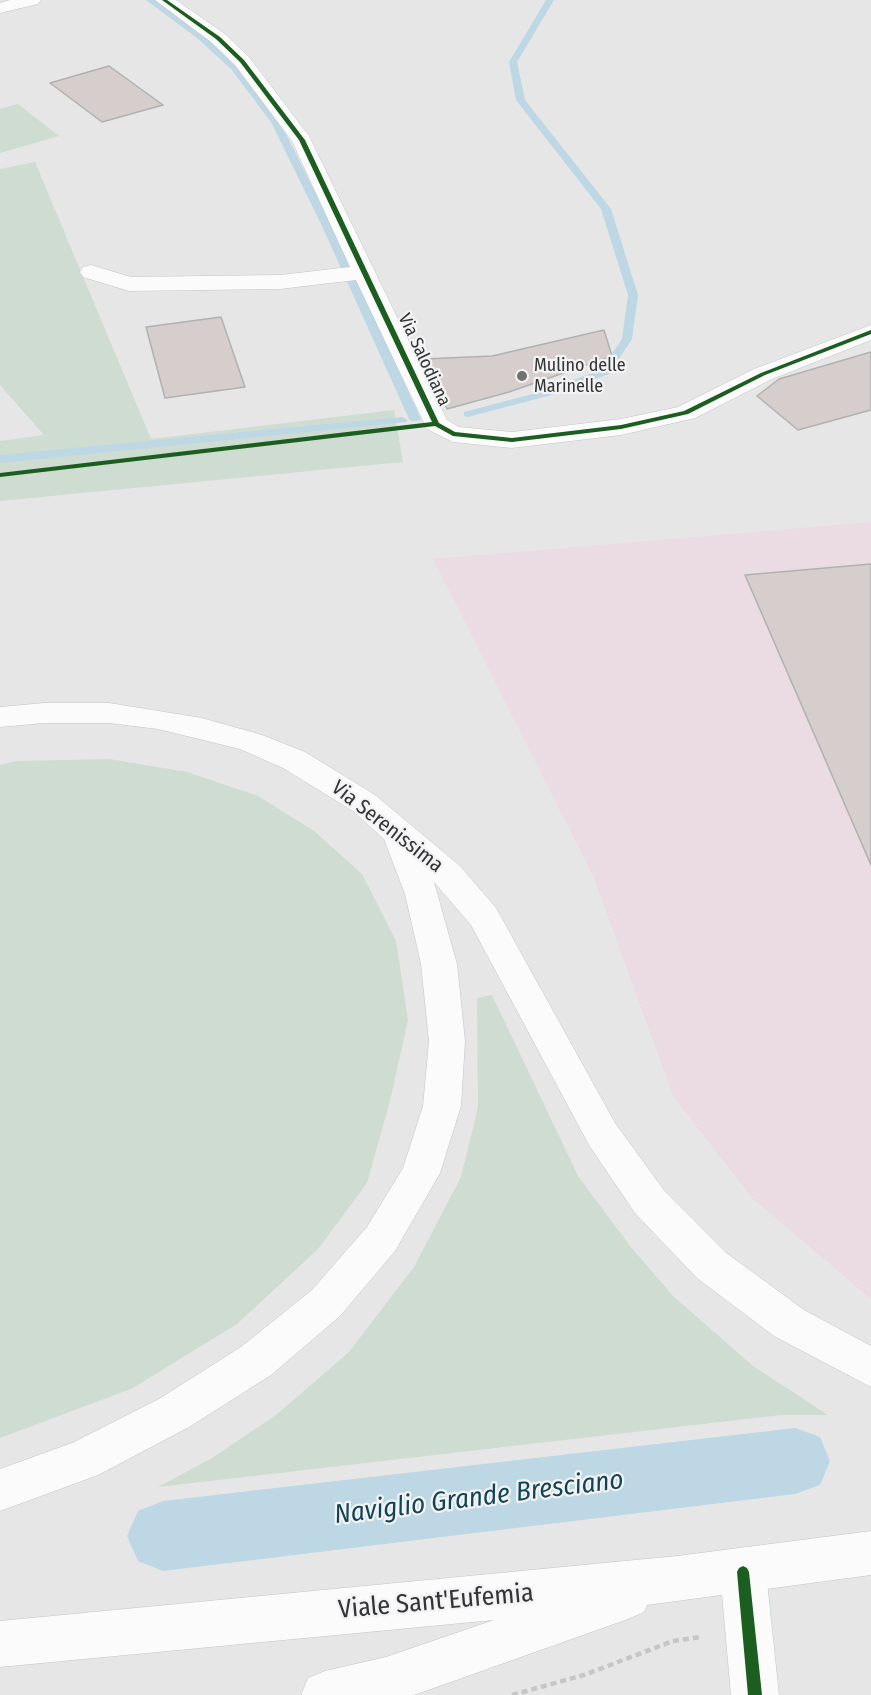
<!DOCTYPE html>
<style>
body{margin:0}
canvas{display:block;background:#e6e6e7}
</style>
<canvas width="871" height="1695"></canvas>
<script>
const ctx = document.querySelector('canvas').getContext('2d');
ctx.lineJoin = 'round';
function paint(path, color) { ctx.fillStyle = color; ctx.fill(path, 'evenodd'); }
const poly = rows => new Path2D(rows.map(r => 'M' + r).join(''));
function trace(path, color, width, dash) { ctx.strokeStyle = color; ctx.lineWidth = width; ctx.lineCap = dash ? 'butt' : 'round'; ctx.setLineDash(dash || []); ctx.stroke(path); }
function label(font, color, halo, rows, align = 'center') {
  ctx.font = font + ' "Fira Sans Condensed",sans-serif'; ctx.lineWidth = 4.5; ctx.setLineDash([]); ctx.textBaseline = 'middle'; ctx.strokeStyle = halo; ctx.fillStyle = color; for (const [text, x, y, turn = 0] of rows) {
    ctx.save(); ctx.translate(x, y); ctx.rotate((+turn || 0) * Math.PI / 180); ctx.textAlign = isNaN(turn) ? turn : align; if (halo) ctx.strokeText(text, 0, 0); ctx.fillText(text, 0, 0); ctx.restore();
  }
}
paint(poly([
 [871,522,871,1299,752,1198,673,1096,594,878,433,559]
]), '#eadce2');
paint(poly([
 [18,104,59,136,0,153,0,109],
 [35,162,151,439,394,410,403,462,0,501,0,441,44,435,0,385,0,169],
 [109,759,187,772,258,796,314,831,362,874,396,941,408,1020,391,1097,367,1183,318,1249,237,1324,131,1389,0,1438,0,765,17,761],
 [492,995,578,1176,630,1246,673,1296,753,1366,828,1415,781,1415,158,1487,212,1458,276,1415,349,1352,414,1267,461,1177,478,1107,477,998]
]), '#cedcd1');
paint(poly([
 [146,0,155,0,203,34,237,65,280,122,332,226,421,419,419,421,411,421,409,419,322,226,271,122,231,69,197,38,146,0],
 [546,0,554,0,517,62,525,100,611,209,638,295,632,339,609,374,548,396,468,417,464,416,464,412,540,392,601,370,622,339,628,295,601,209,516,100,509,62,546,0],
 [402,417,408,420,406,422,0,463,0,455,402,417]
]), '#bdd7e4');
paint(poly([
 [795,1428,820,1437,830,1461,820,1485,795,1494,163,1571,138,1561,127,1536,138,1511,163,1501,795,1428]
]), '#bdd7e4');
const building = poly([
 [109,66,163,105,102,122,50,83,109,66],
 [221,317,245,387,165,398,146,327,221,317],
 [604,330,612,356,509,392,447,409,424,359,492,356,604,330],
 [871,352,871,410,798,430,757,396,779,379,871,352],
 [871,564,871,865,745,575,871,564]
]);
paint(building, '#d5cecd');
trace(building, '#b1b1b1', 1.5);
const minor = poly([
 [10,0,41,0,38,4,0,13,0,3,10,0],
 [155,0,176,0,225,34,249,57,309,136,447,420,459,427,512,432,621,419,678,407,754,369,871,325,871,340,772,379,695,418,621,435,512,448,453,442,427,429,356,280,280,289,129,291,83,277,80,272,83,267,91,265,131,277,280,275,350,267,292,141,235,65,211,42,155,0],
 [743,1549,759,1556,766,1572,779,1695,731,1695,720,1572,727,1556,743,1549]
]);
const major = poly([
 [44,703,109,703,202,718,262,735,305,752,375,795,460,866,496,908,615,1123,663,1189,725,1252,804,1310,871,1346,871,1387,774,1336,697,1278,635,1213,589,1145,471,925,434,882,457,964,465,1041,461,1106,440,1173,395,1251,340,1316,271,1375,189,1427,98,1475,0,1511,0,1469,72,1443,159,1399,241,1347,312,1290,367,1227,403,1168,423,1106,429,1041,421,964,405,894,384,839,353,811,283,768,240,749,158,729,109,723,44,723,0,727,0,707,44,703],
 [871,1531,871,1575,647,1605,644,1612,628,1619,414,1695,301,1695,308,1678,325,1671,386,1657,494,1620,0,1667,0,1621,677,1556,871,1531]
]);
trace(minor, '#c4c4c5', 1);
trace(major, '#c4c4c5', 1);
trace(poly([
 [512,1695,584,1675,673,1641,700,1637]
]), '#c6c6c7', 4.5, [6, 4]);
paint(minor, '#fbfbfb');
paint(major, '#fbfbfb');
paint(poly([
 [162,0,167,0,220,37,244,60,305,140,439,423,455,432,512,438,621,425,684,411,761,373,871,330,871,334,765,375,688,414,621,429,512,442,453,436,435,426,0,477,0,473,432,422,299,140,240,62,216,39,162,0],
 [743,1566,747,1568,749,1572,762,1695,748,1695,737,1572,739,1568,743,1566]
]), '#1b5e20');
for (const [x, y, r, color] of [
 [522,376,6,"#727273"]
]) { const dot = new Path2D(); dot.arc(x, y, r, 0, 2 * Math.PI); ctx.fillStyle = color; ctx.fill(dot); trace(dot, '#f3f3f5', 2); }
label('18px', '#333434', '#f3f3f5', [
 ["Via Salodiana",424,360,65]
]);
label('18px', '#333434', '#f3f3f5', [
 ["Mulino delle",534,366],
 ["Marinelle",534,387]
], 'left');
label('21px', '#333434', '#f3f3f5', [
 ["Via Serenissima",387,827,38]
]);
label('26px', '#333434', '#f3f3f5', [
 ["Viale Sant'Eufemia",436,1602,-5]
]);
label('italic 27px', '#124457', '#f3f3f5', [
 ["Naviglio Grande Bresciano",479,1498,-7]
]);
</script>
